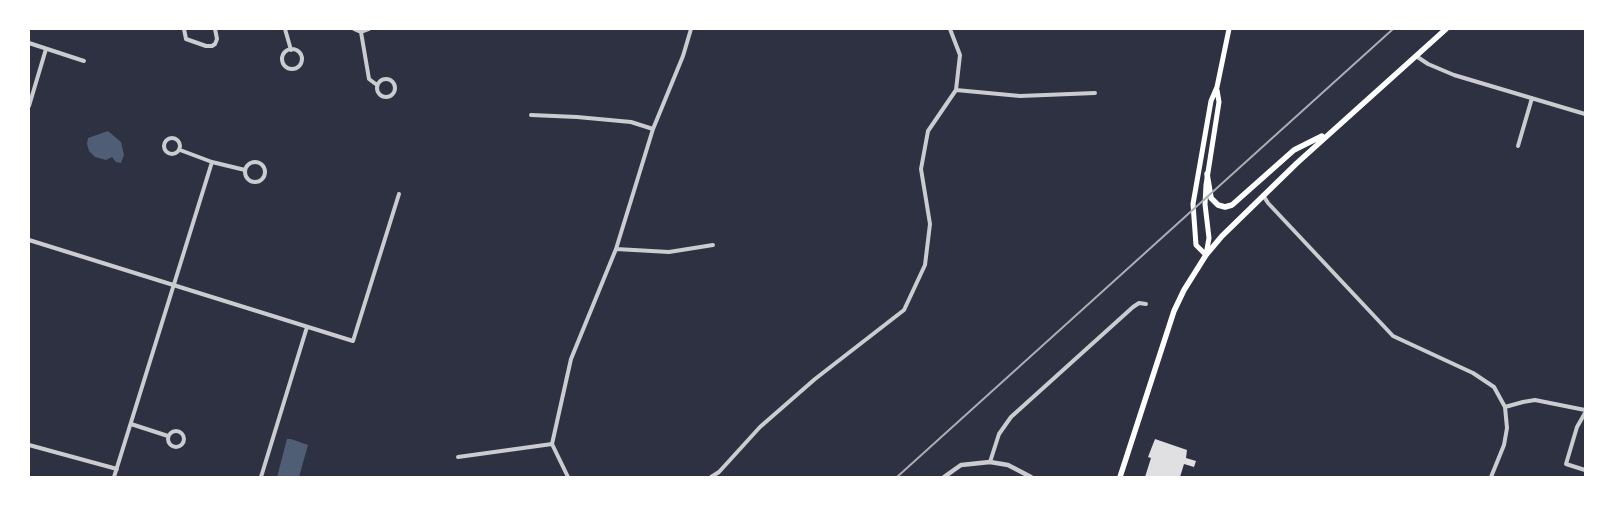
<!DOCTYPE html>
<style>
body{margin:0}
#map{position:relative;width:1614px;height:506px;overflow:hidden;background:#2d3142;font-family:Jost,sans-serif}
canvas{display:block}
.frame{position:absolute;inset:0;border:30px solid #fff;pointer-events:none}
</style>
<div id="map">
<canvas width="1614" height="506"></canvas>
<div class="frame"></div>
</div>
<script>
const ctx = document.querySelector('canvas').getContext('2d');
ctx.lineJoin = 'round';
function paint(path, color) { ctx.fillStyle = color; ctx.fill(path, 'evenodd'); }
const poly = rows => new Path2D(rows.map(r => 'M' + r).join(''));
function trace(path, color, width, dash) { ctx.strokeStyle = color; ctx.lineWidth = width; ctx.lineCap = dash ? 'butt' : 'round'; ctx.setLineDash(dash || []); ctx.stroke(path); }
paint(poly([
 [108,131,121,142,124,155,121,163,116,162,112,157,106,160,95,157,89,151,87,144,88,138],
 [287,439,291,439,308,445,299,477,277,477]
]), '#4f5d75');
paint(poly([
 [1155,439,1187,450,1186,458,1196,461,1194,467,1184,464,1180,477,1145,477,1151,458,1148,457]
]), '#e0e0e3');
trace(poly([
 [184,29,186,39,206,46,212,46,215,44,217,39,215,29],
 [285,29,291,50],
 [354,29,361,32],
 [361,32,369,79,377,85],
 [361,32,369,29],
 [29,43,84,61],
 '282 59a10 10 0 1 1 20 0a10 10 0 1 1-20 0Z',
 [1416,56,1428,64,1454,75,1585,114],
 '377 88a9 9 0 1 1 18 0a9 9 0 1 1-18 0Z',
 [956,90,1020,96,1095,93],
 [29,106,46,49],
 [531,115,577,117,631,122,653,129],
 '164 146a8 8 0 1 1 16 0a8 8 0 1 1-16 0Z',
 [1518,146,1532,98],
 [180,150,212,162,245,170],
 '245 172a10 10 0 1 1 20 0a10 10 0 1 1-20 0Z',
 [1263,195,1268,203,1393,336,1473,373,1494,387,1505,407,1507,428,1504,445,1491,477],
 [29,240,353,341,399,194],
 [616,249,669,252,713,245],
 [1505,407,1523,402,1535,400,1585,410],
 [1585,413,1577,427,1566,464,1585,470],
 [131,424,168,436],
 '168 439a8 8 0 1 1 16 0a8 8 0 1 1-16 0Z',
 [552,444,571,359,616,249,653,129,683,56,691,29],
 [552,444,568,477],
 [29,445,117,469],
 [458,457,552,444],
 [990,462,999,434,1011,417,1133,307,1139,303,1146,304],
 [114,477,212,162],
 [261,477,307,327],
 [711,477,719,472,760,427,815,379,904,310,925,265,930,224,921,169,928,131,956,90,960,55,950,29]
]), '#caccd0', 4);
trace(poly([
 [944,477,961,465,990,462,1008,465,1031,477]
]), '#caccd0', 4.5);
trace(poly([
 [1206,255,1196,245,1193,204,1211,101,1217,87,1229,29],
 [1206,255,1209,238,1205,204,1206,185,1219,102,1217,90]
]), '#fff', 5);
trace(poly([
 [1207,174,1211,198,1218,205,1225,207,1232,205,1294,150,1322,136],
 [1120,477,1174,311,1184,290,1206,255,1222,236,1297,163,1446,29]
]), '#fff', 5.5);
trace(poly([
 [897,477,1393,29]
]), '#abadb3', 2);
</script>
